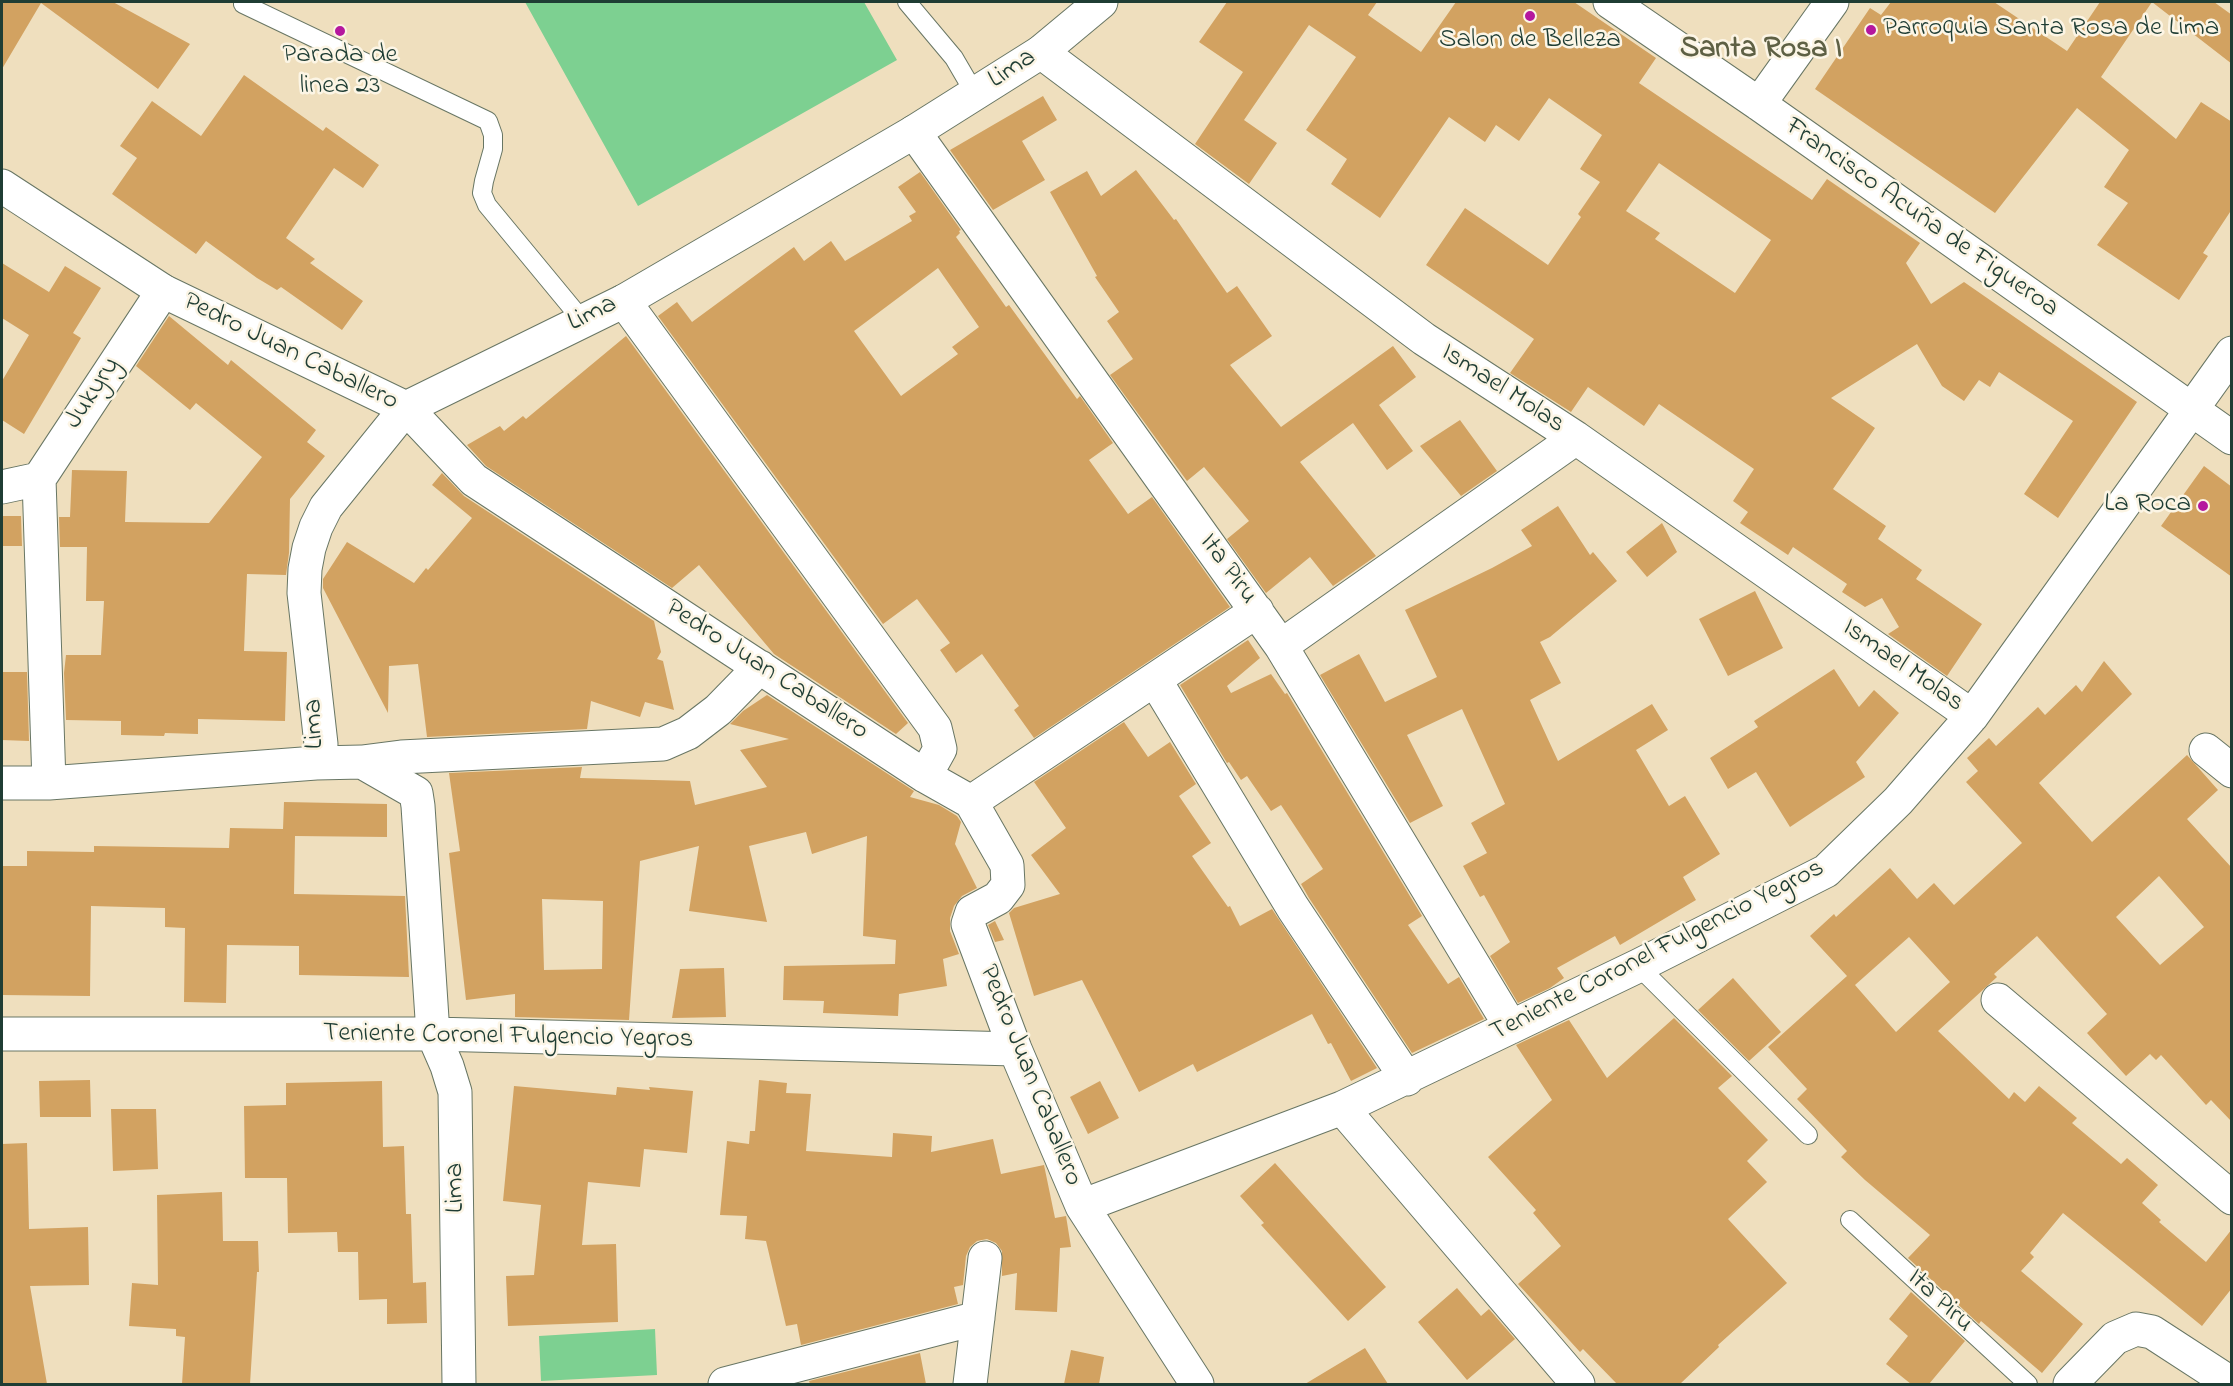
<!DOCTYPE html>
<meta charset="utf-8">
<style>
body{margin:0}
#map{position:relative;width:2233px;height:1386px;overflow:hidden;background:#efdfbe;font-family:"Indie Flower",sans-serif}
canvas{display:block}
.frame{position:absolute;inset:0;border:3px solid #1f3d34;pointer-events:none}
</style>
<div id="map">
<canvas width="2233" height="1386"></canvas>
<div class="frame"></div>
</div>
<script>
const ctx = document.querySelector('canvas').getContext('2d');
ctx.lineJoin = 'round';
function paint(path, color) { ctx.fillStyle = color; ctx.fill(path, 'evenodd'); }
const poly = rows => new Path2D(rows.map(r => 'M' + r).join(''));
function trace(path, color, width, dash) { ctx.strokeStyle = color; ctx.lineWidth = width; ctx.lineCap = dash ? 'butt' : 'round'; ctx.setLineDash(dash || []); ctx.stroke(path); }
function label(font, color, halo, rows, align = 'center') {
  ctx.font = font + ' "Indie Flower",sans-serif'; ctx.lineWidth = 5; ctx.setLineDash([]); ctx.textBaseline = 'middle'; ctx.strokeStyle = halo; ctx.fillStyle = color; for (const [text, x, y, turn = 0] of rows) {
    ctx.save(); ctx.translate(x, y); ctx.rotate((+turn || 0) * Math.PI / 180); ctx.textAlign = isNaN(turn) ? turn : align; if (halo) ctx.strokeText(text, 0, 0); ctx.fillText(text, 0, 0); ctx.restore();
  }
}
paint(poly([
 [525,2,864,2,897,60,638,206],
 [655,1329,657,1375,541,1381,539,1336]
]), '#7dd091');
paint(poly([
 [2,2,113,2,190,44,158,89,41,3,2,69],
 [1227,2,1377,2,1368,15,1421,52,1456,2,1574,2,1656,58,1639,83,1812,200,1827,179,1920,243,1906,263,1931,304,1964,282,2137,402,2058,518,2024,494,2073,421,1999,372,1990,387,1979,380,1964,401,1942,386,1917,344,1831,398,1875,428,1833,489,1886,526,1878,539,1922,570,1916,579,1982,624,1947,676,1888,634,1899,627,1882,598,1865,607,1842,592,1847,584,1793,547,1788,555,1740,523,1748,512,1733,501,1754,469,1659,404,1644,426,1588,387,1571,412,1510,373,1534,339,1426,265,1465,208,1548,265,1581,217,1578,214,1600,182,1580,169,1602,135,1549,98,1519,141,1496,125,1485,142,1449,117,1380,218,1331,184,1347,159,1306,130,1356,57,1309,25,1244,120,1277,143,1249,184,1195,144,1243,72,1199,42],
 [1659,163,1771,240,1735,293,1655,239,1660,233,1626,211],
 [1891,2,1994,2,2067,51,2100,2,2214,2,2232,15,2232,64,2152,2,2101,77,2176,139,2201,102,2232,122,2232,209,2203,253,2208,256,2179,300,2097,245,2128,203,2104,187,2129,150,2077,108,1995,213,1815,89,1870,8,1881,15],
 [244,75,323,131,326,127,379,165,363,188,334,168,286,238,315,259,310,263,363,301,342,330,281,287,277,290,257,278,206,241,196,254,112,194,137,158,120,146,152,101,201,136],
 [1043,96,1057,120,1022,141,1045,180,993,210,950,150],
 [1136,170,1174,220,1176,219,1227,293,1237,286,1272,336,1230,365,1281,427,1393,346,1416,377,1379,405,1413,451,1387,470,1353,423,1300,462,1376,556,1333,586,1310,557,1266,593,1227,539,1249,521,1204,467,1187,481,1110,375,1133,359,1107,321,1119,312,1095,277,1097,276,1050,192,1087,171,1101,196],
 [920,172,961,230,959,231,960,233,956,237,984,276,1006,307,1009,305,1077,399,1080,396,1113,443,1089,460,1128,514,1152,497,1230,607,1034,738,1014,710,1019,706,982,654,956,673,940,650,950,643,917,599,883,624,658,316,677,302,692,322,794,247,804,261,831,241,845,261,912,221,909,216,916,212,898,187],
 [938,268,979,327,952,347,958,354,901,396,854,331],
 [2,263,49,292,65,266,101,288,73,333,81,338,24,434,2,420,2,381,29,335,2,318],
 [169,316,228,365,231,360,316,430,307,442,325,456,290,499,289,553,286,575,247,574,244,651,287,652,285,721,198,719,198,734,165,733,164,736,121,735,121,721,66,720,64,673,66,655,101,655,104,601,86,601,87,547,60,547,59,517,70,517,72,470,127,471,125,522,209,523,262,457,196,403,190,410,136,366],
 [626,336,908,723,896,734,774,654,699,565,672,588,486,466,467,445,500,426,504,431,523,416,526,419],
 [1460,420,1497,471,1461,496,1420,446],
 [2204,466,2232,487,2232,577,2161,526],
 [442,473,464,496,654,621,661,652,657,659,663,661,674,710,645,702,640,717,591,701,587,729,427,737,418,664,389,666,388,713,323,588,323,579,347,542,414,583,426,568,428,570,472,518,432,485],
 [1558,506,1590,555,1593,552,1617,581,1550,637,1540,642,1561,683,1530,700,1558,761,1652,704,1668,730,1636,750,1669,806,1685,796,1720,854,1683,877,1696,900,1620,945,1615,936,1557,968,1564,978,1550,988,1518,1003,1490,956,1510,942,1484,895,1480,897,1463,866,1487,853,1471,823,1505,804,1462,709,1407,735,1443,806,1410,823,1320,675,1359,654,1385,702,1437,677,1405,610,1492,568,1532,546,1521,530],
 [2,516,21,516,22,546,2,546],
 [1662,523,1677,552,1647,577,1626,552],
 [1755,591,1783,648,1728,676,1699,619],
 [1248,640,1260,658,1227,686,1231,693,1271,674,1285,694,1287,693,1422,916,1408,925,1448,984,1459,977,1484,1019,1412,1053,1309,898,1301,884,1323,869,1281,805,1271,811,1247,776,1241,780,1229,762,1227,763,1180,685],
 [2104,661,2132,694,2039,783,2092,842,2187,755,2218,790,2187,819,2232,868,2232,1122,2211,1100,2206,1105,2161,1055,2156,1060,2150,1054,2126,1076,2087,1033,2107,1014,2037,936,1994,974,1997,977,1938,1031,2009,1099,2014,1092,2025,1102,2039,1086,2077,1118,2072,1123,2121,1164,2127,1158,2158,1185,2142,1203,2161,1220,2159,1222,2206,1262,2232,1229,2232,1288,2202,1326,2063,1213,2030,1253,2034,1257,2021,1271,2083,1324,2042,1373,1981,1321,1979,1324,1908,1258,1930,1235,1865,1180,1841,1157,1847,1151,1797,1099,1807,1089,1768,1047,1847,976,1810,936,1834,914,1836,917,1890,868,1917,899,1934,883,1954,905,2022,843,1966,782,1978,771,1967,758,1989,738,1996,746,2038,707,2045,715,2076,685,2082,692],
 [2159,876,2204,927,2160,965,2116,917],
 [1909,937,1950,982,1896,1032,1855,985],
 [1834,669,1859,707,1874,690,1899,713,1856,762,1865,777,1790,827,1756,772,1728,789,1710,758,1758,727,1754,721],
 [2,672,27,672,29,741,2,740],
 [767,695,914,791,910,797,939,805,957,816,961,822,955,844,977,888,962,896,954,906,950,918,950,931,959,954,943,959,947,986,899,994,898,1016,823,1013,824,1001,783,1000,784,966,895,964,896,940,863,936,867,836,812,854,806,832,749,846,767,922,689,911,699,846,640,861,629,1020,515,1017,515,994,466,1000,449,853,460,851,449,773,582,767,580,778,690,781,695,805,767,787,740,750,789,739,730,724,743,711],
 [542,899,603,901,602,969,544,970],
 [1124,722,1148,757,1170,742,1196,784,1179,796,1211,843,1192,856,1228,907,1230,906,1240,926,1272,909,1377,1068,1351,1081,1331,1043,1328,1044,1312,1014,1197,1072,1193,1064,1139,1092,1082,980,1034,996,1009,913,1014,908,1060,894,1031,855,1066,828,1034,782],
 [284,802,387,804,387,837,295,836,294,894,405,896,409,977,299,975,299,946,227,945,226,1003,184,1002,185,928,165,927,165,908,91,906,90,996,2,995,3,919,2,919,2,866,27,866,27,851,94,852,94,846,229,848,230,828,283,829],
 [995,921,1004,940,995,942,988,925],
 [724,968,726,1017,672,1018,680,969],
 [1733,978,1781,1032,1749,1061,1698,1010],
 [1674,1018,1732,1076,1718,1088,1768,1140,1747,1161,1767,1182,1728,1219,1787,1283,1718,1345,1719,1347,1680,1384,1617,1384,1583,1349,1580,1352,1518,1284,1561,1246,1533,1213,1536,1210,1488,1157,1552,1100,1516,1045,1569,1020,1607,1078],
 [90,1080,91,1117,40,1117,39,1081],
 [759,1080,787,1083,786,1093,811,1094,806,1151,892,1157,893,1133,932,1136,931,1152,993,1139,1001,1174,1044,1165,1055,1218,1066,1216,1071,1247,1060,1248,1057,1312,1015,1310,1017,1273,1002,1276,1002,1251,996,1243,987,1239,977,1241,970,1247,966,1256,963,1285,954,1287,958,1304,801,1345,797,1324,786,1326,766,1241,745,1239,747,1216,720,1215,727,1141,749,1144,750,1131,755,1131],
 [382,1081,383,1147,404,1146,406,1214,411,1214,413,1283,426,1282,427,1323,387,1324,387,1299,359,1300,358,1252,338,1252,337,1232,288,1233,287,1178,245,1178,244,1106,286,1105,286,1083],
 [1100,1081,1119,1118,1088,1134,1070,1097],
 [514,1086,616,1095,617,1087,650,1090,649,1087,693,1091,687,1153,644,1149,640,1187,588,1182,582,1245,616,1244,618,1322,508,1326,506,1276,534,1275,541,1205,503,1201],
 [111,1109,156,1109,158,1169,113,1171],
 [27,1143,29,1229,88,1227,89,1285,30,1286,47,1384,2,1384,2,1144],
 [1275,1163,1386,1287,1348,1321,1261,1225,1264,1223,1240,1196],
 [222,1192,223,1241,258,1241,259,1272,257,1272,250,1384,182,1384,185,1337,176,1336,176,1329,129,1326,132,1283,158,1285,157,1195],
 [1457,1288,1481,1316,1489,1309,1515,1339,1467,1380,1418,1322],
 [1911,1292,1965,1341,1929,1384,1911,1384,1886,1364,1908,1336,1889,1319],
 [1365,1348,1388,1384,1305,1384],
 [1071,1350,1104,1357,1099,1384,1064,1384],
 [920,1353,926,1384,810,1384,809,1381]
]), '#d2a261');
const service = poly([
 [907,2,954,58,975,94],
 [243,4,488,121,493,135,493,149,484,181,482,193,487,205,582,320],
 [1638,966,1808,1135],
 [1850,1220,2028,1384]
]);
const minor = poly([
 [1041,52,1424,339,1576,438,1972,716],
 [914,132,1281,646,1511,1027],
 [624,301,935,728,940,749,925,776],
 [39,479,49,783],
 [2,487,39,479,163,291],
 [1281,646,1576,438],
 [1155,680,1293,908,1407,1079],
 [2206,750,2232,771],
 [362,762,401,757,663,744,688,733,718,710,760,667],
 [316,763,321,744,304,593,305,569,309,548,316,527,326,507,406,408,474,480,925,776,971,802,1007,865,1008,885,998,898,972,912,968,924,1015,1049,1082,1206,1197,1384],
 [2,783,49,783,316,763,362,762,416,793,418,806,433,1034,447,1066,455,1092,459,1384],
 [971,802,1257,611],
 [1998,1000,2232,1198],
 [2,1034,433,1034,1015,1049],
 [1342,1108,1578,1384],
 [1082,1206,1342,1108,1638,966,1826,871,1898,801,1972,716,2232,353],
 [725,1384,978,1318],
 [970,1384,985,1258],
 [2070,1384,2115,1338,2136,1329,2152,1332,2232,1384]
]);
const tertiary = poly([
 [1610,2,1759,104,2232,438],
 [1759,104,1832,2],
 [2,186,163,291,406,408,624,301,914,132,1041,52,1101,2]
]);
trace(service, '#687664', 20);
trace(minor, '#687664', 35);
trace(tertiary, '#687664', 35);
trace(service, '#fff', 18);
trace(minor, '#fff', 33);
trace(tertiary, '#fff', 33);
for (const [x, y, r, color] of [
 [1530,16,6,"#b5179e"],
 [1871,30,6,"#b5179e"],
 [340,31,6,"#b5179e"],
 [2203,506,6,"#b5179e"]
]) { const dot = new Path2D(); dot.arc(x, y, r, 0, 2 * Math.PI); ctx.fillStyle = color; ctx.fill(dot); trace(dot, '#fcf5e5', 2); }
label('27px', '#1f3d34', '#fcf5e5', [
 ["Parroquia Santa Rosa de Lima",1883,30,"left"],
 ["Salon de Belleza",1530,42],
 ["Parada de",340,57],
 ["linea 23",340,88],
 ["La Roca",2191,506,"right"]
]);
label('27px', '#1f3d34', '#fcf5e5', [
 ["Lima",1013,70,-33],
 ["Francisco Acuña de Figueroa",1921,219,35],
 ["Lima",593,315,-26],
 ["Pedro Juan Caballero",290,353,26],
 ["Ismael Molas",1502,390,33],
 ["Jukyry",94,394,-57],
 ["Ita Piru",1227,570,54],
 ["Ismael Molas",1902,667,35],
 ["Pedro Juan Caballero",766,671,33],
 ["Lima",316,724,-92],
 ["Teniente Coronel Fulgencio Yegros",1658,952,-27],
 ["Teniente Coronel Fulgencio Yegros",508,1038,1],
 ["Pedro Juan Caballero",1029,1076,68],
 ["Lima",457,1188,-91],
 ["Ita Piru",1939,1302,43]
]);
label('bold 30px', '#5e6044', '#fcf5e5', [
 ["Santa Rosa I",1761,51]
]);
</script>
